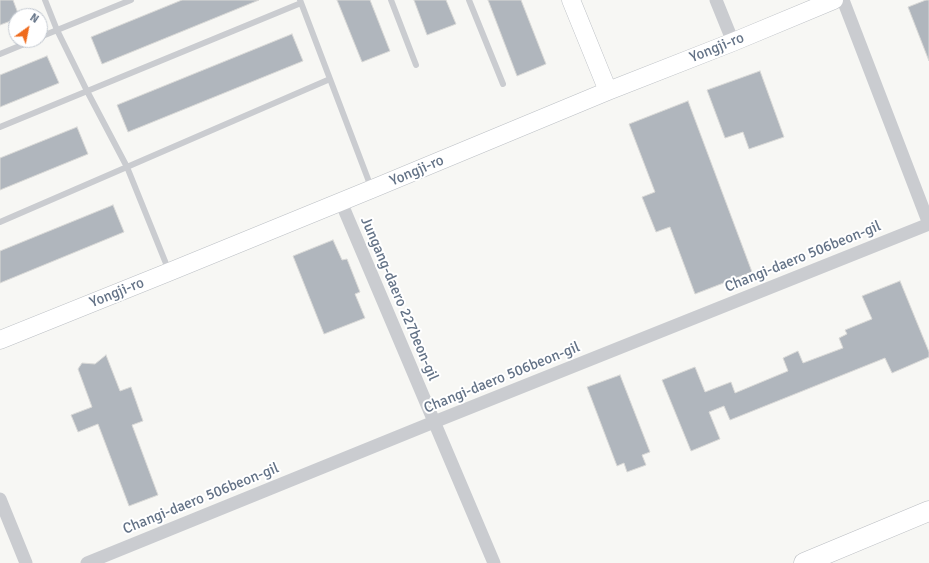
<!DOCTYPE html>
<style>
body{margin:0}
#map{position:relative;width:929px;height:563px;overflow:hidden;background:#f7f7f4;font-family:Signika,sans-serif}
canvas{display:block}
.north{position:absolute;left:8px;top:8px;width:40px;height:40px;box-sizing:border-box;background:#fff;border:1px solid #c1c7cf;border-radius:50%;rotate:33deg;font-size:11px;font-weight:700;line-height:16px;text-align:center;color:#647387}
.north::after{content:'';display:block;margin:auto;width:14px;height:18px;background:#ef6b1d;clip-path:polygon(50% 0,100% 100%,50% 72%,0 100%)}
</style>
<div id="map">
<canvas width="929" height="563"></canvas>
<div class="north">N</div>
</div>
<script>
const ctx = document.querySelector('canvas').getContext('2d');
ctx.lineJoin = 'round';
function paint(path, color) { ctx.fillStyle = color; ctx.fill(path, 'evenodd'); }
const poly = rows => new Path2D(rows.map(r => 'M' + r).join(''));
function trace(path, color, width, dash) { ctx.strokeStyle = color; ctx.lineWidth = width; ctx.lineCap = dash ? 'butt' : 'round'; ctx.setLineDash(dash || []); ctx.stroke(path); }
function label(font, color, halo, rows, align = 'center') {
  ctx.font = font + ' Signika,sans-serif'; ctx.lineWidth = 4; ctx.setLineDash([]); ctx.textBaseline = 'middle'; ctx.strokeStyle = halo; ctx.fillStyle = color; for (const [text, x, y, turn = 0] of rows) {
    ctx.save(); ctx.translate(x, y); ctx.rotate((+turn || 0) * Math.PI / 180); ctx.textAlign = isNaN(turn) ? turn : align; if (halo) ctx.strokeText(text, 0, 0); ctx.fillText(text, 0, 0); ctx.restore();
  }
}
const building = poly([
 [0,0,13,0,19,16,16,16,16,19,0,25,0,0],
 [182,0,259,0,102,64,91,37,182,0],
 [337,0,370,0,390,51,362,62,337,0],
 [414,0,446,0,456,24,427,35,414,0],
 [488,0,521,0,546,64,517,76,488,0],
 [926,0,929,0,929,61,908,7,926,0],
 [292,34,303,61,128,132,117,105,292,34],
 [47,56,59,83,0,107,0,75,47,56],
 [760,71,784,137,749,149,743,132,725,138,707,90,760,71],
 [688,101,752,272,695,294,670,227,656,232,642,197,655,192,629,124,688,101],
 [77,127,88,154,0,190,0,158,77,127],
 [113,205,124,232,0,283,0,251,113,205],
 [333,240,342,260,347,259,360,292,355,294,365,318,324,334,293,256,333,240],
 [900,281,929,352,929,357,892,373,885,358,730,420,724,406,709,412,720,439,691,451,662,380,695,367,705,392,731,382,735,393,788,371,783,358,798,351,803,363,843,348,839,338,847,334,845,330,872,319,862,296,900,281],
 [106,355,120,391,131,387,143,421,132,425,158,495,129,506,98,424,78,432,71,415,92,407,78,369,82,363,95,364,106,355],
 [620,375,650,452,642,455,646,465,627,472,624,463,617,466,587,387,620,375]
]);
paint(building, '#b0b6bd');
trace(building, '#d9d9d7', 1);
const secondary = poly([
 [571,0,608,91],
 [0,340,169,272,372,189,608,91,733,42,834,0]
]);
const primary = poly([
 [804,563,929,511]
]);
trace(secondary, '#bbbfc4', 19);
trace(primary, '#babdc2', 21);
trace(poly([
 [45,0,57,30,87,91,127,167,169,271],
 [300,0,371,187],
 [391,0,416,65],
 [469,0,503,84],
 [40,37,131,0],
 [0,54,34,40],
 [0,127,301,3],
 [0,222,330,79]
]), '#caccd0', 6);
trace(poly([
 [716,0,733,42],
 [843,0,929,224],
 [341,202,494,563],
 [0,499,26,563],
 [87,563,434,422,929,224]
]), '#caccd0', 13);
trace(secondary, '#fff', 18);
trace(primary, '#fff', 20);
label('15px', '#647387', '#fff', [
 ["Yongji-ro",717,48,-22],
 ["Yongji-ro",417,171,-23],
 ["Changi-daero 506beon-gil",803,257,-22],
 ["Yongji-ro",117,293,-22],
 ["Jungang-daero 227beon-gil",399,299,67],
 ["Changi-daero 506beon-gil",502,378,-22],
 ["Changi-daero 506beon-gil",201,499,-22]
]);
</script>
